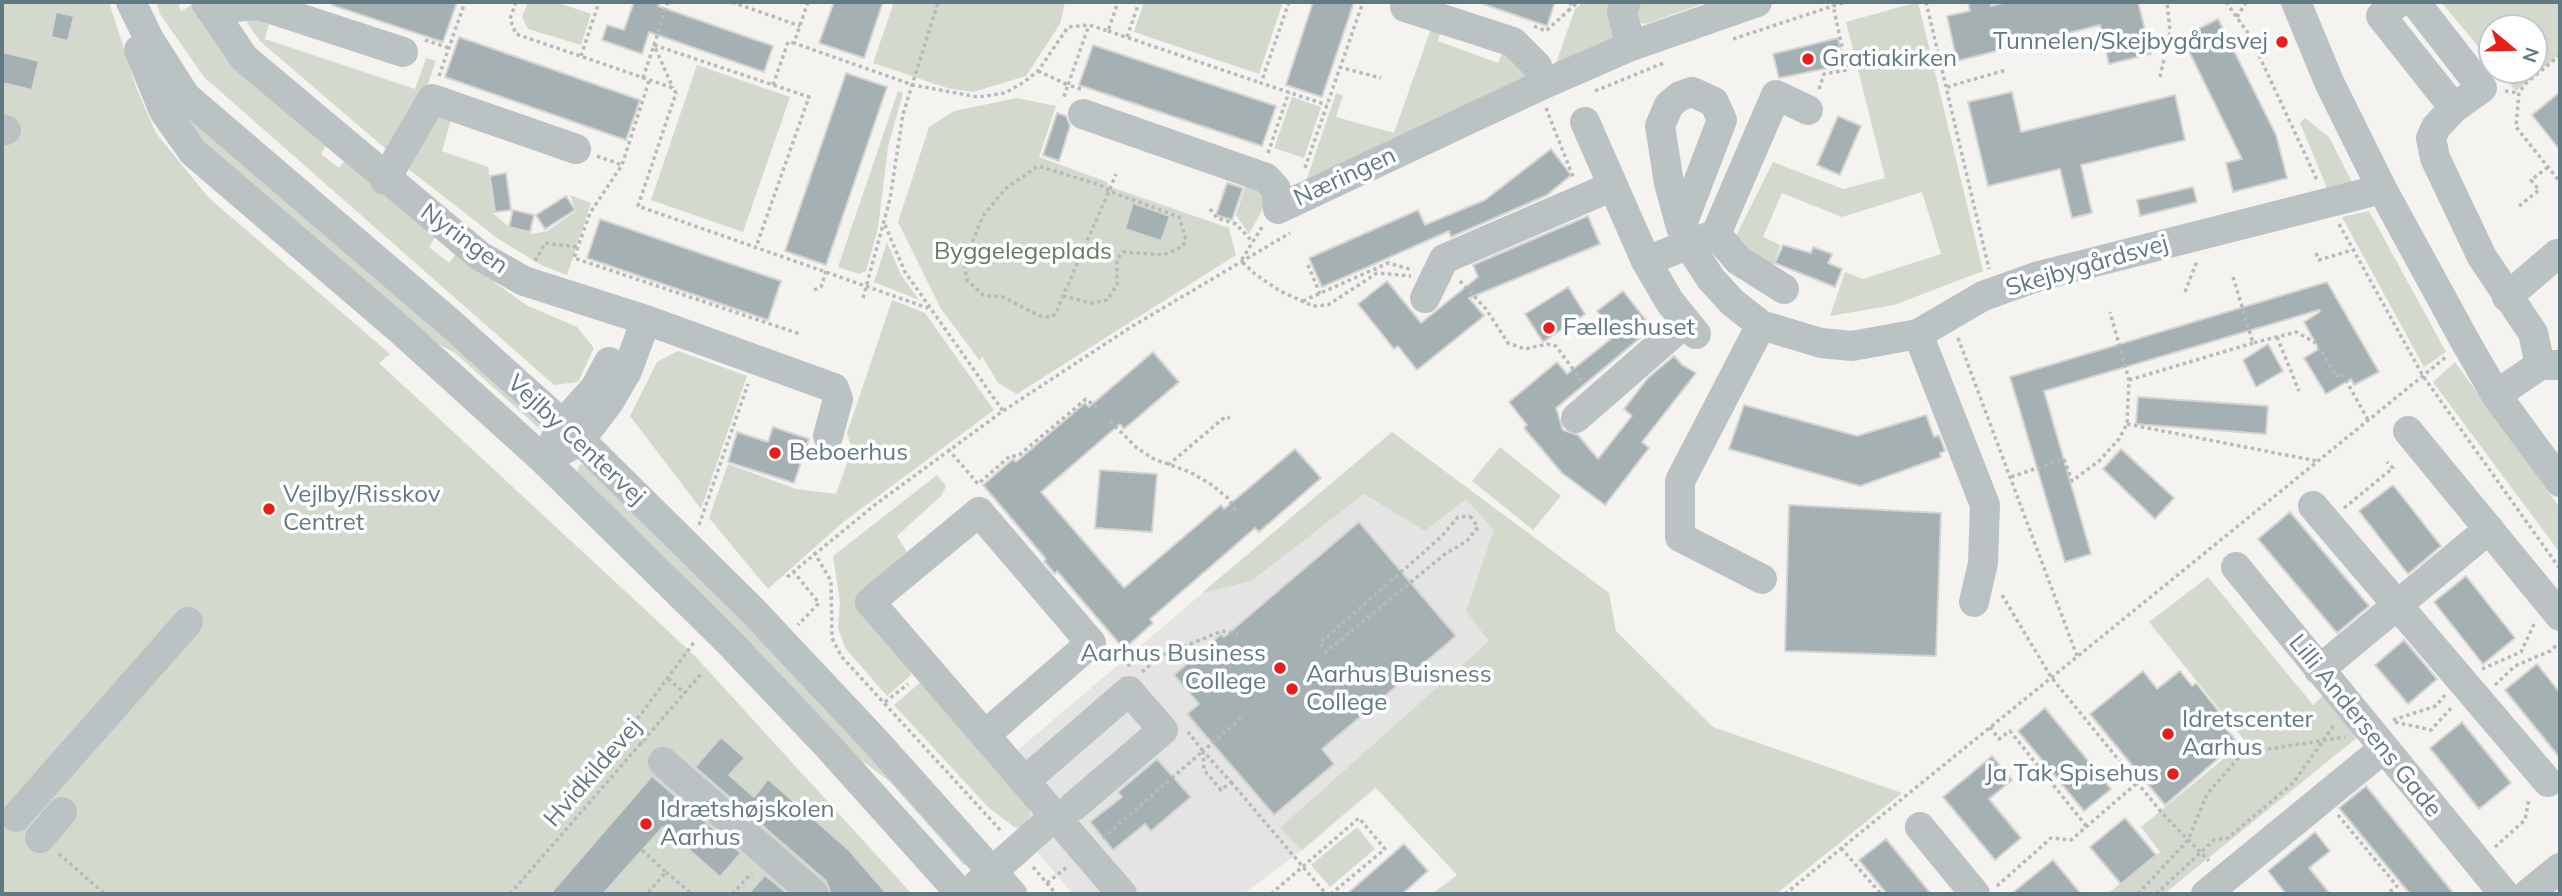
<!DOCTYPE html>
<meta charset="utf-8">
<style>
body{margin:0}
#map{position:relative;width:2562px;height:896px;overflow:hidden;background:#f4f3ef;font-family:Mulish,sans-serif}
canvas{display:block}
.frame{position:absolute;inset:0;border:4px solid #617a81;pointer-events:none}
.north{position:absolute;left:2478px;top:14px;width:70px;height:70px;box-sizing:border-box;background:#fff;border:2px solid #c0cacd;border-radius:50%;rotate:109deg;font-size:19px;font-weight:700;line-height:28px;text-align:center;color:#617a81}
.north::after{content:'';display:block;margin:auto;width:24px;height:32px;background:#e91e1a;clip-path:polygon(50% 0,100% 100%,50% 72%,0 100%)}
</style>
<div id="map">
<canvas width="2562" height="896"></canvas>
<div class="frame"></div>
<div class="north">N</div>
</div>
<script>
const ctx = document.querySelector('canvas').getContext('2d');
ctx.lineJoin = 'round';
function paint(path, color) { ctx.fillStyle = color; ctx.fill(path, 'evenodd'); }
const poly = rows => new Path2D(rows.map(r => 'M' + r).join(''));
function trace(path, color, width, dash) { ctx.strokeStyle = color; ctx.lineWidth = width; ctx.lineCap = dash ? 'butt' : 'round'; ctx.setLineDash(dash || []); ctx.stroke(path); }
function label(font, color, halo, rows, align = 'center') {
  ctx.font = font + ' Mulish,sans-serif'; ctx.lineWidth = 7; ctx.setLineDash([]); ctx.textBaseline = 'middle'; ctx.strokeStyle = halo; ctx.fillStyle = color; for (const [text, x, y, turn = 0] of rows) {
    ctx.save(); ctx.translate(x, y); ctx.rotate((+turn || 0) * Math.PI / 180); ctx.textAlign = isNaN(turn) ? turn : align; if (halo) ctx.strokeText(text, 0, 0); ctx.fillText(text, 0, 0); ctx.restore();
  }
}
paint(poly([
 [1392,432,1609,593,1305,848,1243,894,1073,894,978,784]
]), '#e4e4e3');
paint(poly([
 [2,2,109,2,136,87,156,133,208,197,390,354,379,363,694,655,912,894,2,894],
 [156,2,178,2,181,11,194,4,327,144,321,154,339,168,348,156,439,231,429,247,449,263,456,254,526,305,577,327,594,348,578,382,554,385,204,77,160,14],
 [528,2,556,2,591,14,581,45,528,29,522,17],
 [894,2,1065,2,1060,24,1026,76,973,92,947,88,873,63],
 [1144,2,1283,2,1259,74,1134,32],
 [1583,2,1616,2,1620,39,1555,66,1575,9],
 [1636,2,1708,2,1646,24,1635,22],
 [1918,2,1983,271,1894,305,1830,316,1845,272,1863,279,1941,254,1922,192,1842,217,1782,193,1763,237,1780,245,1770,276,1731,246,1773,162,1843,189,1885,178,1846,22],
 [2441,2,2560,2,2560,54,2516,91,2498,70,2534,70,2534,28,2492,28,2492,63],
 [249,15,269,23,265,39,415,89,426,58,436,61,423,98,394,156,261,42,247,23],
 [1433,23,1442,26,1438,41,1498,63,1505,48,1518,54,1526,78,1305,184,1336,93,1343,95,1336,117,1394,133],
 [697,65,790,97,743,232,651,200],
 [155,67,545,426,544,428,540,429,455,353,426,338,188,130],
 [898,91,903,93,888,147,878,228,866,271,859,274,838,267],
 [1292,97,1321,107,1304,158,1274,148],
 [1017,98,1056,106,1039,157,1107,182,1108,186,1229,228,1236,255,1017,394,998,383,982,356,980,361,941,309,898,222,929,127,954,111],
 [452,116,442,151,488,167,494,214,509,227,531,234,547,231,576,211,570,195,591,203,567,275,541,265,497,238,407,168,434,117],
 [2305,118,2329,137,2352,182,2327,188,2300,123],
 [1248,178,1267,201,1249,234,1236,215],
 [2369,211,2446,352,2424,367,2342,217],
 [887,242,901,275,919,300,874,282],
 [892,300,925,313,994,410,842,523,768,589,709,518,728,464,796,489,836,494,852,449,847,433],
 [678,351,747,376,701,509,630,416,657,362],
 [2455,362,2560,508,2560,553,2433,382],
 [1392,432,1609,593,1616,631,1713,727,1902,793,1776,894,1432,894,1457,875,1375,787,1302,850,1280,828,1489,641,1466,611,1494,530,1466,499,1425,531,1364,494,1251,581,1202,593],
 [1500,447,1561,496,1533,530,1472,481],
 [587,464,650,523,899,782,968,865,964,865,889,781,846,749,577,473,579,465],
 [937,475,946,486,942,495,897,536,907,552,867,587,910,669,911,675,887,696,845,648,838,628,840,602,833,556],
 [2208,577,2313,705,2324,695,2359,736,2164,894,2107,894,2160,852,2141,827,2245,741,2149,622],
 [923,680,1030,810,1029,818,1024,827,1014,827,988,807,894,705],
 [1357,827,1375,849,1330,887,1311,865]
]), '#d4d9ce');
const building = poly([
 [332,2,457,2,443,42,332,5,332,2],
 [634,2,660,2,658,6,773,46,764,72,649,32,642,54,602,40,607,25,624,30,634,2],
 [834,2,883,2,864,58,819,43,834,2],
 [1313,2,1354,2,1322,97,1286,85,1313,2],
 [1484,2,1555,2,1547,26,1483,4,1484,2],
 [1968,2,1990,2,1991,6,2007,2,2138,2,2151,54,2109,64,2100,25,1957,61,1947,16,1970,11,1968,2],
 [56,12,74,16,68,41,51,37,56,12],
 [2218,19,2276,135,2287,178,2233,192,2226,163,2242,159,2182,37,2218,19],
 [459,37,640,100,626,140,445,77,459,37],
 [1838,38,1844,65,1779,78,1773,54,1838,38],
 [1093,45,1276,106,1262,146,1079,85,1093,45],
 [2,52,39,61,32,90,2,83,2,52],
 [846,73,887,87,826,265,785,251,846,73],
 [2012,92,2021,132,2175,95,2185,140,2081,165,2092,213,2072,218,2060,169,1988,186,1968,102,2012,92],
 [2560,92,2560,150,2532,115,2560,92],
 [1057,113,1066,116,1070,126,1059,161,1043,155,1057,113],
 [1838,116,1861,126,1840,175,1817,165,1838,116],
 [1551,149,1571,175,1547,195,1451,237,1449,231,1322,287,1309,258,1418,210,1425,225,1485,200,1551,149],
 [506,173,511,210,495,212,490,176,506,173],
 [1227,183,1243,188,1232,220,1216,215,1227,183],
 [2193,187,2197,202,2140,216,2137,200,2193,187],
 [566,196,575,210,545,229,536,215,566,196],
 [1133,203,1170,216,1161,241,1125,229,1133,203],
 [513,210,534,215,530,232,509,227,513,210],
 [1588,216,1600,244,1469,298,1484,316,1417,370,1398,346,1394,349,1358,304,1387,281,1421,323,1478,277,1473,265,1588,216],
 [600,219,781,281,768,320,587,258,600,219],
 [1783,245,1811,253,1813,247,1832,254,1828,263,1842,269,1835,287,1775,263,1783,245],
 [2327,282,2379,372,2354,385,2351,379,2326,394,2304,358,2319,349,2304,322,2320,312,2319,310,2044,391,2091,554,2065,562,2010,377,2327,282],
 [1568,287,1585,314,1543,342,1525,314,1568,287],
 [1623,291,1652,328,1556,408,1563,430,1578,435,1598,459,1632,416,1624,409,1648,378,1674,356,1682,365,1696,373,1642,442,1649,448,1605,505,1562,473,1524,428,1527,425,1509,402,1557,362,1567,374,1616,335,1597,311,1623,291],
 [2268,344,2283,371,2256,387,2243,360,2268,344],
 [1153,352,1179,382,1124,429,1120,424,1041,492,1124,588,1221,505,1224,509,1295,449,1321,478,1259,532,1255,528,1150,619,1153,623,1124,649,1057,571,1055,574,1044,561,1046,559,983,485,1013,459,1016,462,1085,403,1089,407,1153,352],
 [2138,397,2268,406,2266,434,2136,424,2138,397],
 [1744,405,1857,436,1926,415,1934,437,1939,435,1945,451,1940,453,1941,457,1860,486,1729,449,1744,405],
 [773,427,809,439,794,483,728,462,737,432,768,442,773,427],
 [2121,449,2174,498,2155,519,2103,469,2121,449],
 [1100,470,1157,474,1152,532,1095,528,1100,470],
 [2393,485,2441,546,2408,574,2359,511,2393,485],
 [1789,505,1941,513,1936,656,1785,651,1789,505],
 [2290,512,2369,606,2337,633,2258,539,2290,512],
 [1359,522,1456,636,1322,749,1334,764,1274,815,1187,714,1199,704,1174,675,1221,634,1224,637,1359,522],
 [2466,576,2515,638,2483,664,2434,602,2466,576],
 [2404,640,2437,679,2408,704,2375,665,2404,640],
 [2537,664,2560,693,2560,758,2505,690,2537,664],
 [2143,671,2157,689,2180,671,2192,686,2196,683,2227,722,2223,725,2237,742,2165,805,2090,714,2143,671],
 [2045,708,2111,789,2084,811,2018,731,2045,708],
 [2462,722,2511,783,2479,809,2430,748,2462,722],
 [721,737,745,758,729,775,754,797,768,779,849,850,887,894,831,894,826,881,695,767,721,737],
 [1992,756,2012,780,1989,799,2021,838,1995,860,1943,797,1992,756],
 [1157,759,1191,797,1151,831,1145,824,1113,850,1090,822,1122,797,1118,792,1157,759],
 [652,776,741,853,720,877,663,827,603,894,550,894,652,776],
 [2366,786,2454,894,2410,894,2339,808,2366,786],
 [2125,818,2156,855,2121,884,2090,847,2125,818],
 [2315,832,2330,851,2309,868,2330,894,2286,894,2268,871,2315,832],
 [1886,839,1931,894,1887,894,1859,860,1886,839],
 [1404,844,1428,871,1402,894,1347,894,1404,844],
 [2053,860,2081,894,2011,894,2053,860],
 [765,875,788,894,748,894,765,875]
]);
paint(building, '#a4b0b2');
trace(building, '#d5d4d2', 2);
trace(poly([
 [516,2,510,19,516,34,673,88,676,93,638,206,928,308],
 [668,2,654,45,673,88],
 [732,2,800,26],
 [808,2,794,43,913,85,978,97,1005,93,1024,82,1038,71,1068,27,1089,25,1108,31,1118,2],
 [1289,2,1261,83,1327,105],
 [1571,2,1569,10,1578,2],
 [1926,2,1989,269],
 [2226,2,2250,36,2317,180],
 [2237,17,2246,2],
 [1534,26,1546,31,1569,10],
 [1108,31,1261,83],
 [1127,37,1139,2],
 [1733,39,1845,2],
 [425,40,449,48],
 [2560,55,2525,84,2519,93,2516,127,2560,182],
 [581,56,599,2],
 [1339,67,1381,78],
 [1038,71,1068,85,1063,99],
 [439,76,465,2],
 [2160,77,2170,32,2167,2],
 [643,78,654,45,809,97,756,247],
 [649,81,622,165,590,213,574,258,800,334],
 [773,85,788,42,794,43],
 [1947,87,2006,70],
 [1081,89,1068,85,1089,25],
 [1819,89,1824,74,1847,70,1833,5],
 [1595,91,1666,62],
 [2505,91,2519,93],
 [1546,108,1574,179],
 [1268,153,1289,92],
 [597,156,622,165],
 [1305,168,1363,2],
 [2519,206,2539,190,2531,180,2548,167],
 [1210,209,1217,218,1236,224,1251,240],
 [2339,224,2423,376,2560,569],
 [885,225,905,272,1003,411],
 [1262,227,1241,261,1255,274,1280,291,1313,306,1328,305,1377,273,1411,276],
 [2316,253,2319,260,2352,250],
 [535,261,545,243,578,247],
 [1308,265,1320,294],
 [2233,277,2253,343,2296,332,2316,343,2337,376,2342,373,2368,420],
 [1460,281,1486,309,1508,343,1525,349,1547,344,1556,346,1583,383],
 [814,290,821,287,826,271],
 [2185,292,2197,261],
 [1063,296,1091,303,1107,300,1117,285,1117,259,1123,252,1163,255,1182,247,1186,240,1179,217,1109,191,1100,185,1038,166,1005,189,983,216,964,262,967,280,983,295,1003,297,1040,316,1052,317,1056,313,1063,296,1109,191,1116,174],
 [863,298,890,199,903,114,938,2],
 [1303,301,1388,263,1413,270],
 [2277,337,2299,391],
 [1958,338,2077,656],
 [2129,380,2253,343],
 [1110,421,1137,448,1154,459,1190,472,1212,485,1229,499,1237,513],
 [2127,424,2317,461],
 [948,449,978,484,1010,456,1018,456,1086,399,1100,410],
 [1168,465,1225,417,1230,418],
 [2011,477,2064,459,2072,481,2099,461,2119,439,2127,424,2129,380,2110,312],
 [2344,508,2393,468,2387,462],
 [1470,516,1478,527,1467,541,1445,554,1326,652,1320,643,1441,537,1458,517,1470,516],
 [699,525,748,384],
 [814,552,831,581,832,638,841,656,1002,832],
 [793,571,819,603,798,625],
 [787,577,876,504,1003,411,1131,327,1290,233],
 [2002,595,2051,677,2162,813,2209,861],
 [1113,649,1130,666],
 [2482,669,2521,652,2535,622],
 [1142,672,1161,656,1222,631,1238,634],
 [668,679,685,693],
 [2495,685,2515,666,2550,651,2560,642],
 [885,702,908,684],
 [2393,720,2436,706,2445,695],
 [2395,722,2431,730,2453,706],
 [1990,727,1999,739,2010,731,2087,827],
 [642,744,630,737,629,730,695,641],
 [1203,751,1204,770,1221,790,1231,782,1203,751,1241,718],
 [1231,782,1326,894],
 [2338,815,2397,886,2387,894],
 [1103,838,1203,751,1188,732],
 [2495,847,2525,820,2529,799],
 [1841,848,1881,894],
 [642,850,666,872,647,894],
 [59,854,105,894],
 [1033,867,1056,894],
 [666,872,692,894],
 [1047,883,1067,867],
 [1997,886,2051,838,2071,840,2137,783],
 [510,894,701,674],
 [732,894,752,873],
 [1271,894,1359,818,1385,849,1331,894],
 [1785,894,2446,357],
 [2138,894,2188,840,2207,794,2243,753,2345,737],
 [2156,894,2214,840,2228,838,2293,783,2334,725]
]), '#b5babb', 3.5, [3.5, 3.5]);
trace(poly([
 [131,2,149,39,186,97,450,323,580,440,753,611,877,743,1012,894],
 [206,2,244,58,480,256,524,281,646,320,834,388,838,399,828,436],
 [1626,2,1622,12,1631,46],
 [2296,2,2329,82,2382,189,2465,341,2496,395,2560,482],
 [2399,2,2381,16,2454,108],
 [2415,2,2482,88,2454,108,2436,127,2431,138,2435,158,2482,257,2533,333,2540,365],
 [1405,7,1513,42,1537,66,1544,84],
 [210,9,259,5,403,52],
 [139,50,164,111,193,152,396,326,545,461,727,640,827,745,961,894],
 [1083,114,1266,178,1276,189,1278,209,1544,84,1631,46,1757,2],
 [1585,122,1646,261,1670,302,1696,334],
 [2,129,6,130],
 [385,180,432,99,576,149],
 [1681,227,1722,120,1714,102,1692,92,1680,96,1669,105,1660,126,1669,183,1681,227,1688,244,1711,279,1732,302,1761,325,1821,343,1852,346,1918,334,1983,296,2039,276,2382,189],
 [1716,234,1738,260,1784,289],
 [1646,261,1716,234,1776,95,1808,110],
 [2507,297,2557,254],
 [1425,298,1444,259,1613,186],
 [1761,325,1680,481,1680,537,1762,579],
 [1918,334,1985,505,1983,563,1974,602],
 [2496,395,2540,365,2560,365],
 [1576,418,1686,322],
 [2408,431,2560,616],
 [554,442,562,425,595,388,609,362],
 [563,450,580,440,609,402,627,371,646,320],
 [2313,506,2548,782],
 [2236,567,2504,894],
 [2319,670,2489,529],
 [985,735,1091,643,979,512,870,602,1122,894],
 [663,762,814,894],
 [1026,780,1129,691,1163,730,1074,806],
 [16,817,188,622],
 [1920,827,1975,894],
 [40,838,62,812],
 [977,885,1056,815],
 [2206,894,2383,749],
 [2528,894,2560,868]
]), '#bbc2c4', 30);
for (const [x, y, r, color] of [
 [2282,42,7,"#e91e1a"],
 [1808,59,7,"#e91e1a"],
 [1549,328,7,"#e91e1a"],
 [775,453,7,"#e91e1a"],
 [269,509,7,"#e91e1a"],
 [1280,668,7,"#e91e1a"],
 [1292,689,7,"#e91e1a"],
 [2168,734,7,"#e91e1a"],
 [2173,774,7,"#e91e1a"],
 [646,824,7,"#e91e1a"]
]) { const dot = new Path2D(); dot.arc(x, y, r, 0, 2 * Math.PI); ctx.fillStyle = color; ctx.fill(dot); trace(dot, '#fff', 2.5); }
label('24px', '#617a81', '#fff', [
 ["Tunnelen/Skejbygårdsvej",2268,42,"right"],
 ["Gratiakirken",1822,59],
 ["Fælleshuset",1563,328],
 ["Beboerhus",789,453],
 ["Vejlby/Risskov",283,495],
 ["Centret",283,523],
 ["Aarhus Business",1266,654,"right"],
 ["College",1266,682,"right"],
 ["Aarhus Buisness",1306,675],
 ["College",1306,703],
 ["Idretscenter",2182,720],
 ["Aarhus",2182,748],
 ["Ja Tak Spisehus",2159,774,"right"],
 ["Idrætshøjskolen",660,810],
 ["Aarhus",660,838]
], 'left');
label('24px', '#617a81', '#fff', [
 ["Næringen",1345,177,-25],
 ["Nyringen",464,239,36],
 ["Skejbygårdsvej",2087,266,-16],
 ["Vejlby Centervej",576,440,43],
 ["Lilli Andersens Gade",2365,726,51],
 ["Hvidkildevej",593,773,-49]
]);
label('24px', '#6a7860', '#fff', [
 ["Byggelegeplads",1023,252]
]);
</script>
